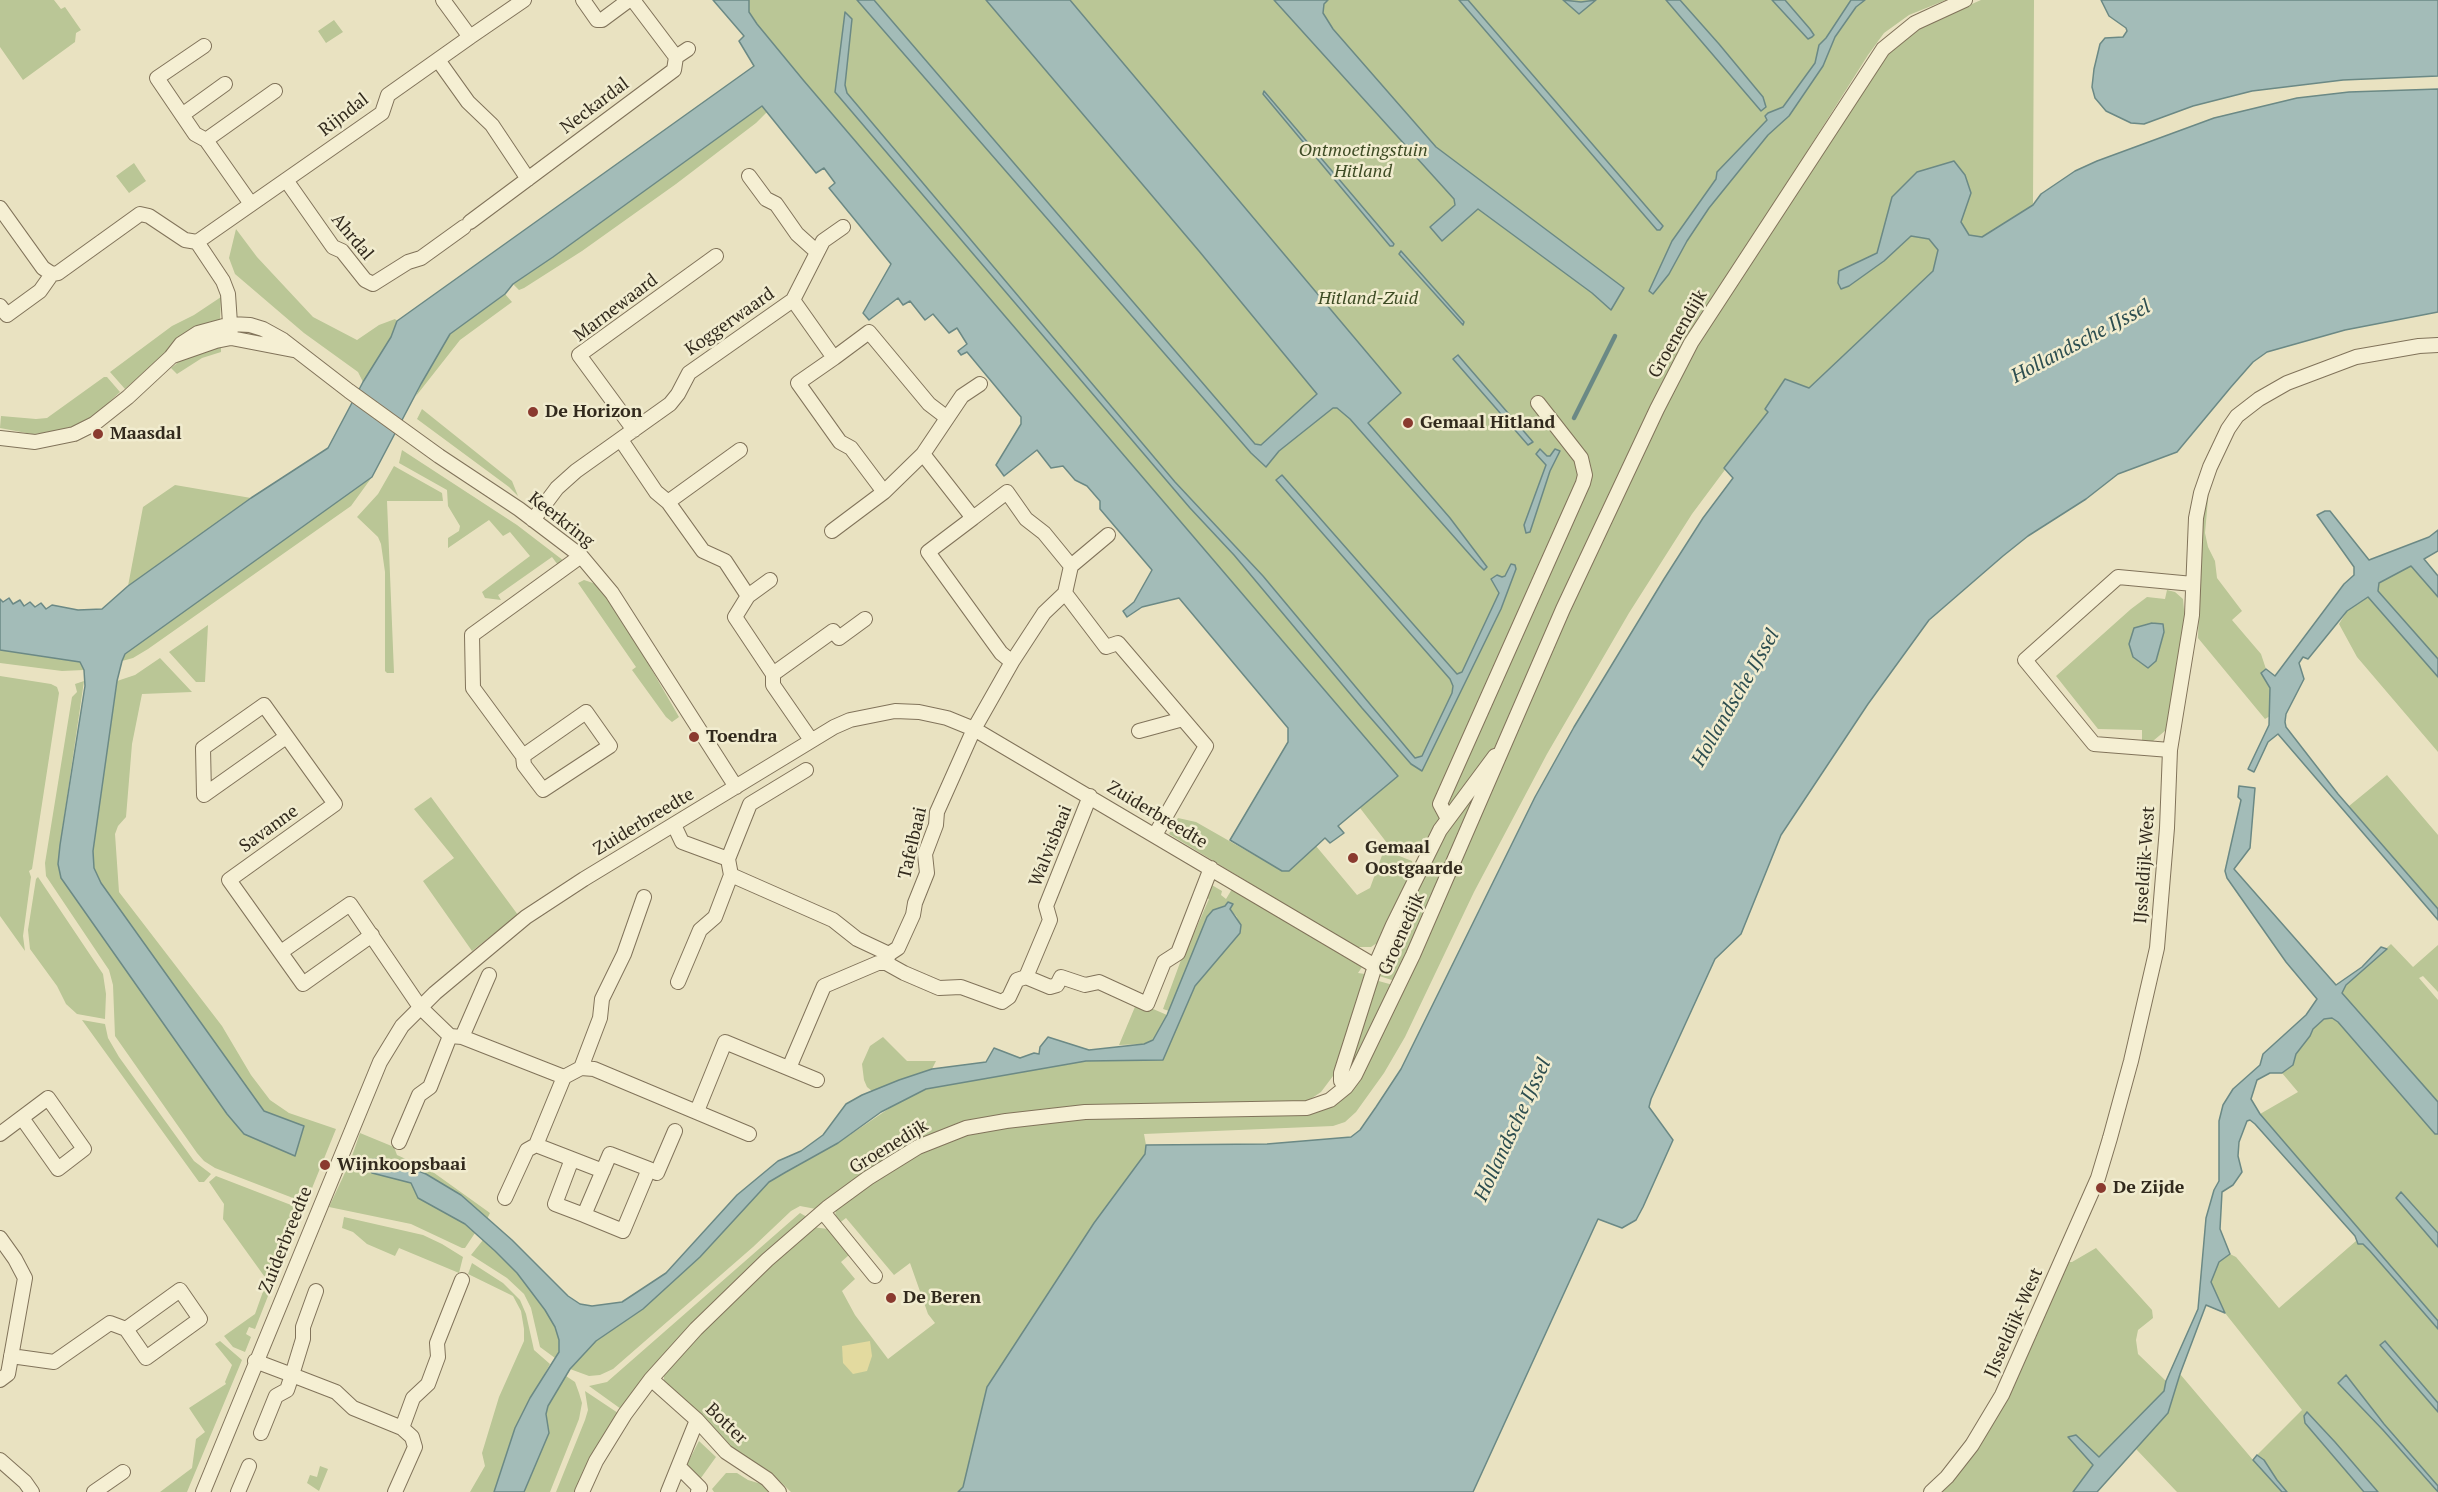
<!DOCTYPE html>
<style>
body{margin:0}
canvas{display:block;background:#e9e2c1}
</style>
<canvas width="2438" height="1492"></canvas>
<script>
const ctx = document.querySelector('canvas').getContext('2d');
ctx.lineJoin = 'round';
function paint(path, color) { ctx.fillStyle = color; ctx.fill(path, 'evenodd'); }
const poly = rows => new Path2D(rows.map(r => 'M' + r).join(''));
function trace(path, color, width, dash) { ctx.strokeStyle = color; ctx.lineWidth = width; ctx.lineCap = dash ? 'butt' : 'round'; ctx.setLineDash(dash || []); ctx.stroke(path); }
function label(font, color, halo, rows, align = 'center') {
  ctx.font = font + ' "PT Serif",serif'; ctx.lineWidth = 5; ctx.setLineDash([]); ctx.textBaseline = 'middle'; ctx.strokeStyle = halo; ctx.fillStyle = color; for (const [text, x, y, turn = 0] of rows) {
    ctx.save(); ctx.translate(x, y); ctx.rotate((+turn || 0) * Math.PI / 180); ctx.textAlign = isNaN(turn) ? turn : align; if (halo) ctx.strokeText(text, 0, 0); ctx.fillText(text, 0, 0); ctx.restore();
  }
}
paint(poly([
 [0,0,54,0,61,9,65,7,81,30,76,33,75,42,23,80,0,47],
 [720,0,1946,0,1909,15,1884,33,1868,55,1672,365,1602,508,1558,612,1537,650,1501,738,1495,746,1481,786,1395,981,1376,975,1422,853,1414,853,1387,843,1360,808,1394,779],
 [1981,0,2034,0,2033,205,1982,237,1969,235,1961,222,1971,193,1892,197,1877,253,1839,271,1841,289,1849,286,1884,261,1911,236,1929,239,1938,250,1933,271,1809,388,1785,379,1765,409,1768,412,1692,514,1629,613,1547,754,1474,892,1405,1037,1384,1073,1356,1112,1345,1122,1333,1126,1144,1134,1146,1145,1145,1154,1094,1223,963,1487,958,1492,791,1492,769,1471,735,1451,699,1414,664,1384,664,1373,739,1294,812,1227,828,1229,849,1255,841,1262,855,1279,842,1291,855,1315,888,1359,935,1323,928,1314,910,1263,894,1275,846,1218,838,1224,835,1217,836,1209,910,1158,945,1140,984,1130,1095,1117,1276,1115,1341,1094,1662,407,1705,331,1892,47,1915,29],
 [334,20,343,32,326,43,318,31],
 [762,106,767,112,756,123,676,184,582,251,524,288,519,290,513,284,553,257],
 [134,163,146,181,129,193,116,176],
 [236,229,257,257,313,317,357,340,379,325,395,319,397,321,391,337,363,382,358,372,304,333,235,274,229,258],
 [505,294,512,302,460,340,416,396,421,384,450,334],
 [221,297,220,320,210,322,182,338,125,389,110,372,172,326,194,315],
 [221,346,221,352,202,358,177,374,171,368,185,357],
 [104,377,107,377,120,392,92,418,78,425,47,433,32,434,0,428,1,416,36,419,47,418],
 [422,409,512,481,518,496,509,487,417,419],
 [402,450,517,525,564,561,558,565,552,557,498,595,501,600,485,598,482,592,530,556,510,532,503,536,489,520,448,548,448,538,459,531,460,526,448,506,447,490,399,463],
 [394,466,442,493,443,501,387,501,394,673,387,673,385,671,385,572,381,544,378,537,357,517,378,494],
 [372,477,351,506,148,649,133,658,122,661,125,654],
 [175,485,251,498,128,586,143,507],
 [2209,488,2205,533,2208,547,2215,561,2217,578,2242,611,2232,620,2261,654,2266,669,2261,673,2270,688,2270,716,2265,719,2198,638,2201,531,2204,505],
 [2411,566,2438,597,2438,659,2377,591,2379,583],
 [584,580,599,585,630,632,679,717,672,722,666,717,632,670,636,667,578,583],
 [2167,590,2175,592,2183,599,2185,621,2166,730,2153,741,2142,741,2142,730,2098,729,2056,676,2131,609,2147,597,2165,599],
 [2368,596,2438,677,2438,752,2357,657,2339,624,2347,611],
 [208,625,205,682,196,682,169,652],
 [0,650,80,662,84,670,62,671,0,663],
 [160,658,192,692,142,694,132,744,126,817,118,826,115,834,119,892,222,1026,251,1075,270,1100,289,1113,336,1129,306,1203,215,1168,204,1161,197,1153,115,1036,113,985,109,970,46,876,45,863,72,697,77,692,75,684,84,681,60,845,227,1114,245,1134,304,1126,264,1111,101,883,94,868,93,851,117,681,135,675],
 [0,676,51,684,57,687,59,693,32,869,29,871,31,877,23,936,25,951,0,916],
 [2387,775,2438,835,2438,909,2349,806],
 [431,797,518,915,472,951,423,881,454,858,414,809],
 [1178,818,1196,822,1282,871,1289,871,1316,846,1357,895,1370,888,1384,850,1412,861,1414,870,1377,943,1371,947,1355,947,1169,834],
 [38,877,103,974,106,994,105,1019,77,1014,66,1004,57,986,30,949,28,930,36,879],
 [1210,884,1222,891,1221,895,1226,899,1232,889,1362,967,1358,973,1365,974,1365,987,1333,1076,1321,1092,1306,1102,1297,1105,1104,1106,961,1124,935,1133,913,1143,816,1209,800,1206,791,1211,753,1247,613,1369,600,1375,589,1376,570,1369,596,1341,643,1309,699,1257,769,1182,838,1143,903,1099,926,1089,1086,1061,1163,1060,1195,986,1240,933,1237,917,1230,909,1233,905,1225,906,1207,917,1169,1011,1163,1009,1192,930,1195,931,1209,899,1205,897],
 [2391,944,2413,967,2438,945,2438,992,2423,976,2419,978,2438,1000,2438,1102,2342,993,2346,985],
 [1375,980,1393,985,1348,1072],
 [1137,1002,1167,1015,1153,1040,1144,1044,1119,1045],
 [2332,1018,2338,1022,2435,1134,2438,1134,2438,1233,2401,1192,2396,1198,2438,1247,2438,1321,2260,1114,2298,1092,2282,1073,2293,1065,2296,1054,2310,1036,2313,1029,2324,1019],
 [82,1020,105,1024,108,1038,119,1057,194,1161,211,1174,204,1182,199,1182],
 [883,1037,907,1061,936,1061,932,1069,872,1091,867,1087,864,1080,862,1064,870,1046],
 [360,1133,394,1147,397,1155,430,1170,490,1213,487,1219,461,1195,426,1174,401,1164,372,1172,411,1183,418,1198,465,1224,475,1233,465,1248,462,1248,411,1224,329,1207,350,1162],
 [216,1176,304,1210,272,1287,223,1219,224,1204,209,1182],
 [800,1213,807,1217,621,1409,589,1386,607,1382],
 [344,1217,423,1235,442,1244,463,1257,459,1273,399,1248,395,1256,367,1244,353,1232,342,1228],
 [483,1240,517,1273,545,1310,555,1327,559,1340,559,1352,555,1358,540,1347,531,1308,524,1294,507,1278,471,1255],
 [2356,1241,2358,1244,2363,1244,2370,1251,2438,1329,2438,1403,2411,1372,2380,1345,2438,1412,2438,1486,2384,1424,2347,1376,2338,1383,2383,1430,2437,1492,2378,1492,2335,1442,2305,1423,2364,1492,2287,1492,2277,1480,2264,1460,2257,1455,2302,1410,2225,1313,2211,1282,2219,1262,2230,1254,2236,1257,2279,1308],
 [2096,1248,2152,1310,2153,1318,2138,1330,2136,1340,2138,1354,2166,1381,2164,1391,2099,1457,2076,1435,2068,1437,2093,1465,2073,1492,1940,1492,1949,1483,2065,1262,2072,1262],
 [472,1263,503,1283,520,1300,526,1314,534,1350,550,1364,515,1428,494,1492,470,1492,485,1466,482,1453,499,1397,524,1341,524,1329,521,1311,513,1296,468,1274],
 [265,1286,270,1291,255,1329,249,1327,246,1334,251,1337,245,1352,233,1347,224,1336,255,1314],
 [220,1341,242,1360,187,1492,160,1492,192,1468,196,1439,205,1432,189,1408,226,1384,225,1382,232,1365,215,1344],
 [2180,1374,2253,1460,2282,1492,2177,1492,2136,1449,2168,1413],
 [566,1376,575,1382,579,1393,582,1403,579,1419,550,1492,524,1492,549,1433,546,1414,548,1406],
 [585,1391,618,1413,577,1492,556,1492,585,1420,588,1410],
 [699,1441,716,1457,698,1482,684,1470],
 [320,1466,328,1469,319,1491,307,1483,310,1475,317,1477],
 [726,1473,737,1473,748,1480,768,1486,771,1492,714,1492,712,1489]
]), '#bac696');
paint(poly([
 [870,1341,872,1356,867,1371,853,1374,843,1363,842,1346]
]), '#e3da9f');
const water = poly([
 [713,0,749,0,749,12,757,24,804,81,1398,776,1338,826,1344,833,1330,843,1325,838,1289,871,1282,871,1230,840,1288,742,1288,728,1179,598,1142,607,1127,617,1123,611,1134,602,1152,570,1100,509,1100,501,1087,486,1075,480,1063,466,1051,468,1037,450,1004,476,996,465,1021,424,1021,417,967,352,961,355,958,351,967,344,957,328,949,333,933,314,925,320,910,301,903,305,898,298,869,320,863,313,891,264,829,188,835,183,824,168,816,173,762,106,553,257,513,284,505,294,450,334,421,384,372,477,125,654,122,661,117,681,93,851,94,868,101,883,264,1111,304,1126,295,1156,244,1134,227,1114,61,878,58,864,60,845,85,686,84,670,80,662,0,650,0,599,3,602,9,598,13,604,20,600,24,606,30,602,35,607,41,603,46,609,52,605,78,610,102,609,128,586,251,498,328,448,363,382,391,337,397,321,754,66,739,41,744,36,713,0],
 [857,0,874,0,1255,444,1261,445,1317,394,1199,251,986,0,1070,0,1401,393,1368,423,1450,518,1487,567,1484,570,1479,565,1350,419,1337,408,1333,408,1279,451,1266,467,1251,453,857,0],
 [1274,0,1328,0,1324,4,1323,13,1333,29,1436,147,1624,288,1611,310,1592,293,1478,209,1442,241,1430,227,1455,205,1454,199,1274,0],
 [1459,0,1468,0,1663,226,1660,230,1657,230,1459,0],
 [1563,0,1581,2,1596,0,1579,14,1563,0],
 [1666,0,1680,0,1719,44,1763,97,1766,107,1761,111,1666,0],
 [1772,0,1785,0,1810,29,1814,35,1812,37,1808,39,1772,0],
 [1851,0,1865,0,1856,7,1835,37,1823,66,1789,116,1768,135,1709,208,1687,241,1669,274,1653,294,1649,291,1672,241,1716,179,1717,172,1767,120,1765,116,1768,113,1783,107,1815,63,1819,45,1826,38,1851,0],
 [2101,0,2438,0,2438,76,2343,80,2252,91,2193,106,2144,124,2131,123,2106,111,2095,98,2092,87,2094,69,2100,44,2105,38,2123,37,2127,31,2126,28,2109,16,2101,0],
 [845,12,852,19,845,85,847,93,1175,482,1263,576,1415,758,1422,756,1452,693,1453,686,1450,679,1276,480,1282,475,1457,674,1462,672,1499,593,1491,579,1497,575,1502,577,1505,576,1511,564,1515,565,1516,569,1501,609,1422,771,1411,764,1362,708,1234,555,1190,508,835,92,845,12],
 [2438,89,2438,312,2345,330,2267,352,2253,362,2231,387,2177,452,2118,474,2086,499,2028,536,2003,556,1929,620,1868,704,1781,835,1741,934,1715,959,1651,1099,1649,1107,1673,1140,1643,1207,1636,1220,1622,1228,1598,1219,1473,1492,958,1492,963,1487,987,1387,1094,1223,1145,1154,1146,1145,1267,1144,1351,1137,1360,1130,1376,1107,1401,1069,1535,797,1574,727,1664,579,1703,518,1733,478,1724,468,1768,412,1765,409,1785,379,1809,388,1933,271,1938,250,1929,239,1911,236,1884,261,1849,286,1841,289,1838,283,1839,271,1877,253,1892,197,1917,172,1954,161,1965,175,1971,193,1961,222,1969,235,1982,237,2033,205,2041,194,2075,171,2097,161,2214,118,2297,98,2349,92,2438,89],
 [1264,91,1394,244,1393,246,1390,246,1263,94,1264,91],
 [1401,251,1464,322,1463,325,1399,254,1401,251],
 [1458,355,1533,442,1528,445,1453,359,1458,355],
 [1540,449,1547,456,1550,456,1555,449,1560,451,1550,471,1530,532,1526,533,1524,525,1546,465,1536,454,1540,449],
 [2325,511,2330,511,2369,560,2429,537,2438,530,2438,551,2424,559,2438,576,2438,597,2411,566,2379,583,2378,591,2438,659,2438,677,2368,597,2347,611,2308,659,2303,657,2299,663,2304,679,2286,714,2285,722,2286,727,2338,794,2438,909,2438,920,2278,734,2268,742,2254,772,2248,769,2269,725,2270,688,2261,673,2266,669,2275,676,2344,584,2354,575,2354,567,2317,515,2325,511],
 [2152,623,2163,624,2164,632,2156,661,2148,668,2133,657,2129,644,2134,628,2152,623],
 [2239,786,2255,788,2250,848,2234,869,2336,985,2362,967,2381,947,2387,949,2346,985,2342,993,2438,1102,2438,1134,2435,1134,2338,1022,2332,1018,2324,1019,2313,1029,2310,1036,2296,1054,2293,1065,2282,1073,2270,1073,2257,1080,2251,1099,2260,1114,2438,1321,2438,1329,2370,1251,2363,1244,2358,1244,2355,1236,2255,1124,2250,1120,2247,1121,2239,1142,2238,1156,2242,1172,2233,1185,2222,1192,2220,1229,2230,1254,2219,1262,2211,1282,2225,1313,2206,1305,2180,1374,2168,1413,2097,1492,2073,1492,2093,1465,2068,1437,2076,1435,2099,1457,2164,1391,2166,1381,2198,1309,2206,1218,2214,1190,2219,1181,2219,1121,2223,1105,2233,1089,2260,1065,2263,1054,2306,1015,2317,999,2286,962,2227,878,2225,871,2241,800,2238,797,2239,786],
 [1228,902,1233,904,1230,909,1241,925,1240,933,1195,986,1163,1060,1086,1061,926,1089,881,1112,838,1143,786,1172,769,1182,700,1257,643,1309,596,1341,570,1369,548,1406,546,1414,549,1433,524,1492,494,1492,515,1428,530,1398,559,1352,559,1340,555,1327,545,1310,517,1273,495,1251,465,1224,418,1198,411,1183,372,1173,366,1166,368,1160,378,1159,401,1164,426,1174,461,1195,512,1240,568,1296,580,1304,592,1306,622,1302,666,1273,737,1195,778,1161,801,1151,823,1135,846,1104,862,1095,899,1080,932,1069,986,1062,994,1048,1020,1058,1034,1053,1039,1054,1040,1047,1048,1037,1089,1050,1144,1044,1153,1040,1167,1015,1207,917,1213,910,1225,906,1228,902],
 [2401,1192,2438,1233,2438,1247,2396,1198,2401,1192],
 [2385,1341,2438,1403,2438,1412,2380,1345,2385,1341],
 [2346,1375,2384,1424,2438,1486,2438,1492,2383,1430,2338,1383,2346,1375],
 [2307,1412,2335,1442,2378,1492,2364,1492,2305,1423,2304,1416,2307,1412],
 [2257,1455,2264,1460,2277,1480,2287,1492,2282,1492,2253,1460,2257,1455]
]);
paint(water, '#a3bcb8');
trace(water, '#6b8985', 1.5);
trace(poly([
 [1574,418,1615,336]
]), '#6b8985', 4.5);
const minor = poly([
 [583,0,597,20,602,20,629,0],
 [633,0,676,57,688,49],
 [470,37,524,0],
 [204,46,157,78,195,134,206,140,251,204],
 [438,60,468,102,492,125,528,179],
 [182,115,225,84],
 [206,140,275,91],
 [749,176,766,199,776,204,797,234,817,252],
 [286,180,333,247,342,251,365,280,373,284,408,262,421,258,464,227],
 [0,208,43,268,52,274,58,273,140,214,149,216,185,240,197,242,223,281,228,294,231,338],
 [470,222,674,70,676,57],
 [197,242,382,113,388,95,470,37,443,0],
 [793,300,834,358,869,332,929,404,946,417],
 [0,306,7,315,40,291,52,274],
 [173,356,216,341,231,338,293,350],
 [834,358,798,383,840,442,851,448,884,492],
 [634,430,579,355,716,256],
 [0,438,35,442,74,434,94,424,128,397,171,357,181,344,198,333,231,324,250,325,263,329,283,340,349,391,439,456,519,509,581,556,612,593,736,787],
 [621,440,656,492,668,502,703,551,725,561,748,596,735,617,773,674,773,685,811,740],
 [923,454,962,396,980,384],
 [668,502,740,450],
 [973,518,1007,492,1026,519,1044,533,1071,566,1065,593,1044,613,1012,662],
 [533,520,557,488,576,471,670,404,678,394,689,373,793,300,823,241,843,227],
 [832,531,884,492,923,454,973,518,928,552,1001,653,1012,662,974,729,937,812,936,825,925,854,927,873,915,903,913,915,898,948,889,954,886,963],
 [1071,566,1108,535],
 [1065,593,1106,647,1118,643,1206,746,1155,835],
 [748,596,770,580],
 [773,674,833,631,839,638,865,619],
 [1139,731,1183,719],
 [286,737,204,795,203,748,264,705,335,804,229,880,303,984,372,935],
 [2170,750,2094,744,2025,660,2118,577,2193,584],
 [523,756,586,712,610,746,543,790,524,765,523,756,473,688,472,635,581,556],
 [1448,819,1440,804,1583,483,1585,475,1581,458,1538,403],
 [674,825,682,842,728,859,731,875,833,920,857,939,889,954],
 [728,859,750,804,806,770],
 [281,952,350,904,420,1007,450,1036,462,1037,564,1077,581,1068,594,1069,749,1134],
 [1026,977,1050,987,1057,985,1061,977,1085,985,1099,982,1147,1004,1164,962,1178,953,1211,868],
 [1026,977,1050,920,1046,906,1090,796],
 [678,982,700,930,715,917,731,875],
 [462,1037,489,975],
 [581,1068,600,1018,602,999,624,954,644,897],
 [789,1068,824,986,878,963,886,963,904,973,939,988,961,987,1002,1002,1009,997,1017,980,1026,977],
 [1346,1087,1341,1081,1341,1073,1375,966,1393,925,1440,830,1495,756],
 [697,1111,725,1042,817,1080],
 [0,1134,48,1098,84,1149,58,1169,22,1118],
 [399,1142,419,1095,430,1087,450,1036],
 [536,1145,603,1171],
 [610,1154,649,1169,623,1231,584,1215,610,1154],
 [572,1159,555,1204,584,1215],
 [649,1169,657,1173,675,1131],
 [505,1198,527,1150,536,1145,564,1077],
 [823,1212,875,1276],
 [0,1238,15,1259,25,1278,8,1374,0,1380],
 [316,1291,303,1327,303,1339,292,1375,336,1392,353,1408,402,1428],
 [11,1356,54,1362,110,1323,126,1329,146,1358,200,1319,180,1290,126,1329],
 [255,1361,292,1375,287,1390,276,1396,261,1433],
 [651,1379,697,1420,726,1452,767,1479,779,1492],
 [0,1460,25,1482,32,1492],
 [679,1467,700,1488,698,1492],
 [94,1492,123,1472],
 [203,1492,380,1062,402,1026,435,993,526,917,584,879,834,727,850,720,895,711,919,712,947,718,974,729,1375,966],
 [238,1492,249,1466],
 [395,1492,415,1447,412,1437,402,1428,413,1398,428,1384,438,1357,437,1343,462,1280],
 [582,1492,596,1461,625,1414,651,1379,696,1329,767,1260,827,1208,868,1178,918,1147,966,1128,1006,1121,1085,1112,1307,1108,1330,1100,1346,1087,1355,1075,1413,955,1563,609,1657,409,1691,343,1883,49,1915,23,1965,0],
 [668,1492,697,1420],
 [1931,1492,1947,1477,1972,1445,2002,1395,2098,1178,2110,1138,2131,1061,2157,948,2167,828,2170,750,2192,615,2196,518,2201,493,2210,467,2228,429,2237,416,2259,399,2287,383,2356,357,2419,346,2438,345]
]);
trace(minor, '#81735a', 16);
trace(minor, '#f5efd3', 14);
for (const [x, y, r, color] of [
 [533,412,6,"#8a3a2f"],
 [1408,423,6,"#8a3a2f"],
 [98,434,6,"#8a3a2f"],
 [694,737,6,"#8a3a2f"],
 [1353,858,6,"#8a3a2f"],
 [325,1165,6,"#8a3a2f"],
 [2101,1188,6,"#8a3a2f"],
 [891,1298,6,"#8a3a2f"]
]) { const dot = new Path2D(); dot.arc(x, y, r, 0, 2 * Math.PI); ctx.fillStyle = color; ctx.fill(dot); trace(dot, '#f1eccf', 2); }
label('18px', '#322a1d', '#f1eccf', [
 ["Neckardal",595,106,-37],
 ["Rijndal",344,115,-38],
 ["Ahrdal",352,237,50],
 ["Marnewaard",616,308,-37],
 ["Koggerwaard",730,322,-35],
 ["Groenendijk",1678,334,-60],
 ["Keerkring",561,520,38],
 ["Zuiderbreedte",1157,815,31],
 ["Zuiderbreedte",644,822,-31],
 ["Savanne",269,829,-36],
 ["Tafelbaai",913,843,-77],
 ["Walvisbaai",1051,846,-68],
 ["IJsseldijk-West",2145,865,-86],
 ["Groenedijk",1402,934,-66],
 ["Groenedijk",889,1147,-31],
 ["Zuiderbreedte",286,1240,-68],
 ["IJsseldijk-West",2014,1323,-66],
 ["Botter",726,1424,44]
]);
label('italic 18px', '#3e4c25', '#f1eccf', [
 ["Ontmoetingstuin",1363,151],
 ["Hitland",1363,172],
 ["Hitland-Zuid",1368,299]
]);
label('bold 18px', '#322a1d', '#f1eccf', [
 ["De Horizon",545,412],
 ["Gemaal Hitland",1420,423],
 ["Maasdal",110,434],
 ["Toendra",706,737],
 ["Gemaal",1365,848],
 ["Oostgaarde",1365,869],
 ["Wijnkoopsbaai",337,1165],
 ["De Zijde",2113,1188],
 ["De Beren",903,1298]
], 'left');
label('italic 20px', '#2d4e50', '#f1eccf', [
 ["Hollandsche IJssel",2081,342,-28],
 ["Hollandsche IJssel",1736,698,-60],
 ["Hollandsche IJssel",1513,1130,-65]
]);
</script>
